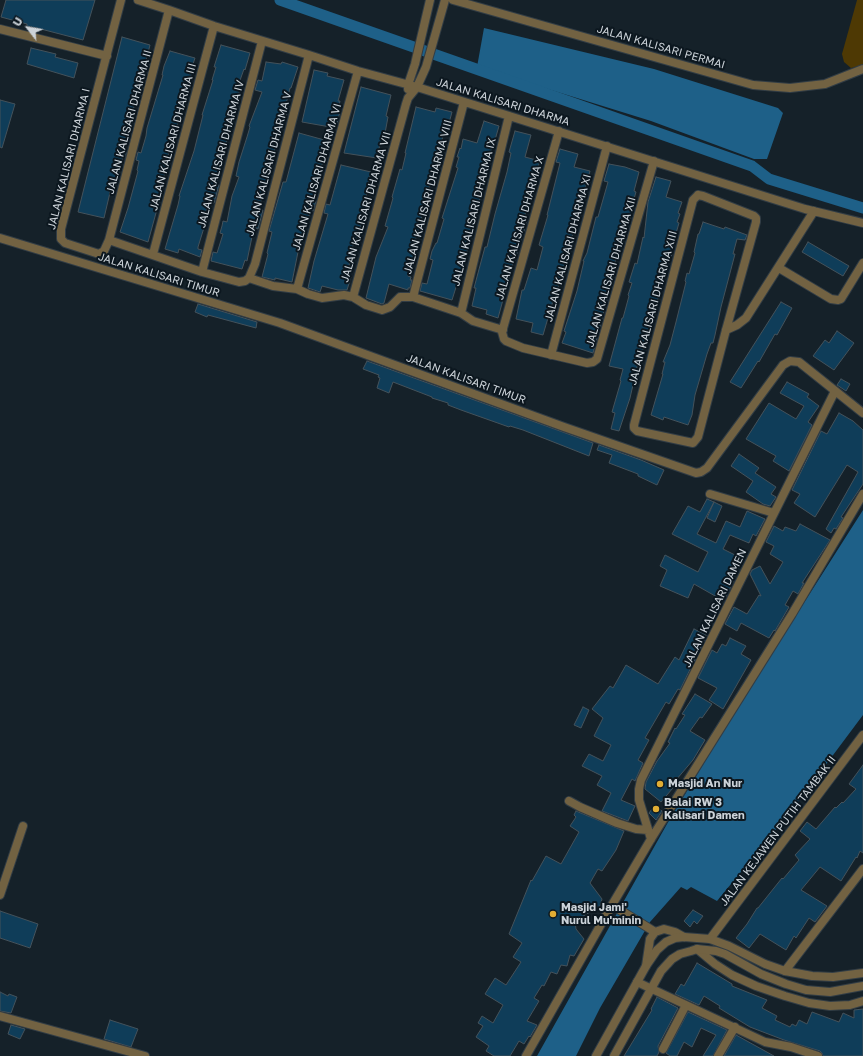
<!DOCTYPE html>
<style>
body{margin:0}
#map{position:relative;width:863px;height:1056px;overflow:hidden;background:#152129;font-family:"Golos Text",sans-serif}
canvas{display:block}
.north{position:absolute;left:8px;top:8px;width:40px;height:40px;-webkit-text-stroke:3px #0c171f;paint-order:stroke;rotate:301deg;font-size:11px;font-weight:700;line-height:16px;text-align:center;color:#ccd3d9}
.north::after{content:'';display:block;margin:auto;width:14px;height:18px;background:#ccd3d9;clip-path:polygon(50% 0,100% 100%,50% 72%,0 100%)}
</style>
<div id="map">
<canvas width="863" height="1056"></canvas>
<div class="north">U</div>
</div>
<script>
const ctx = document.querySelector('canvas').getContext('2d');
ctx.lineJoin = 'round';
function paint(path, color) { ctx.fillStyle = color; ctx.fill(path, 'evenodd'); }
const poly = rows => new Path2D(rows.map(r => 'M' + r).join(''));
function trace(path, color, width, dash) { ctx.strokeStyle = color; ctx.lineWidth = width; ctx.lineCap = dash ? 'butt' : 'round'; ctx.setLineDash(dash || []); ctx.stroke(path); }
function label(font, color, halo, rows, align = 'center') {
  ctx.font = font + ' "Golos Text",sans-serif'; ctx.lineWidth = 4; ctx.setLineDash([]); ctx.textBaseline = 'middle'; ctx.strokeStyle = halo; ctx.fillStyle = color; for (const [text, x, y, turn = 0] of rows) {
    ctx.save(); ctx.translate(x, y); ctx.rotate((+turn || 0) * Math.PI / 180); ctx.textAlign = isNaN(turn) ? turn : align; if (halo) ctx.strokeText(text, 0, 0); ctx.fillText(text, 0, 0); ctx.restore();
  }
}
paint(poly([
 [857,0,863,0,863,65,851,68,844,62,842,54]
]), '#4e3904');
paint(poly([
 [484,28,654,69,778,108,783,113,767,159,754,159,651,121,477,67],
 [863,510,863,715,795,806,717,901,691,887,687,890,681,887,650,922,600,1008,576,1056,537,1056,667,824,744,697]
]), '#1e6088');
trace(poly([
 [280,0,752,166,769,179,863,208]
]), '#1e6088', 11);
const building = poly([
 [6,0,95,0,83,40,37,28,27,26,27,24,1,17,6,0],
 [122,37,150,45,123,149,127,150,125,158,123,157,116,184,112,184,104,218,78,212,122,37],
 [221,45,250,53,245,70,244,69,238,86,241,87,224,136,228,137,217,174,219,175,216,184,219,185,214,203,209,202,204,217,207,218,198,247,198,249,202,250,200,257,179,249,178,253,165,249,178,205,180,196,179,196,194,151,203,115,202,115,213,80,212,80,216,67,214,67,221,45],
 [31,48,56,54,55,57,78,63,74,78,27,64,31,48],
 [170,51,195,58,192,67,194,67,188,84,190,84,166,162,167,162,163,181,164,181,161,190,162,191,148,242,120,232,128,208,138,171,137,170,139,161,136,160,138,152,141,153,146,136,147,128,163,75,162,75,164,66,170,51],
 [266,62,281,64,282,62,298,67,291,88,290,88,285,108,288,109,266,176,267,176,259,210,263,210,258,229,254,227,247,261,245,260,242,269,211,261,213,252,217,253,223,234,220,233,222,226,223,221,227,222,232,196,239,177,236,176,239,162,247,137,250,127,249,126,262,92,255,90,258,80,262,81,266,62],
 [314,70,328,73,327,76,344,80,338,101,340,101,338,110,340,111,336,128,302,122,314,70],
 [361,87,391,95,386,116,388,117,383,144,380,144,377,158,344,153,361,87],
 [0,100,15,104,2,148,0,147,0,100],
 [416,107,435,112,436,108,452,112,446,134,444,133,438,153,441,154,432,184,430,184,421,218,422,218,420,227,413,246,416,246,408,276,411,277,410,280,412,280,410,288,408,288,408,290,389,284,384,303,382,304,366,298,376,257,388,227,385,226,393,198,392,197,400,169,402,170,406,153,405,153,416,107],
 [484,121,499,126,493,147,492,147,481,189,480,199,468,240,469,240,467,252,452,300,420,291,422,283,427,284,433,260,430,259,432,251,436,243,437,243,444,219,442,218,458,168,456,167,459,157,457,157,460,148,461,149,463,139,477,143,484,121],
 [515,131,531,135,525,157,540,161,536,174,538,174,536,182,533,181,527,205,524,220,527,221,514,263,513,263,498,318,486,314,487,310,472,306,476,288,474,288,485,247,487,247,495,214,507,172,511,153,509,152,515,131],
 [299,133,328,141,326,150,322,150,320,160,323,161,312,200,316,201,313,211,311,210,308,219,306,218,300,242,292,282,275,278,275,280,262,277,268,254,267,253,272,232,269,231,283,182,286,182,299,133],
 [560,149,578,154,574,167,590,171,558,288,557,287,543,335,531,332,533,323,516,319,522,290,524,290,531,268,537,270,543,247,539,245,548,215,547,215,560,163,556,162,560,149],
 [609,164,625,167,639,172,634,191,636,192,631,209,633,209,627,227,625,227,621,238,615,262,616,262,610,284,611,284,593,353,562,343,566,332,564,331,577,291,584,261,583,261,587,253,596,217,598,217,608,182,604,181,609,164],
 [341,165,371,172,367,189,365,205,368,206,365,217,363,217,359,233,358,232,354,246,353,245,347,276,351,277,347,290,338,290,322,286,320,292,308,288,314,261,328,214,324,213,326,204,330,205,341,165],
 [656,177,671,181,666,197,682,202,678,213,680,214,677,222,679,223,670,254,672,254,660,285,662,286,656,305,658,305,655,314,637,367,630,398,619,431,611,429,615,413,612,412,621,381,620,380,623,369,609,366,622,318,623,318,629,296,628,295,632,283,629,282,635,263,637,264,643,237,644,238,648,202,656,177],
 [703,222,724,229,725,227,747,235,745,240,737,239,733,254,735,254,721,307,715,335,713,343,711,343,707,354,695,395,692,415,688,425,664,417,663,420,651,415,663,374,662,374,665,362,663,362,670,345,676,322,686,282,685,281,687,273,689,274,695,253,694,252,698,234,699,234,703,222],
 [808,242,849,266,843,276,802,252,808,242],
 [781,302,792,308,777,335,775,334,759,362,758,361,741,388,730,382,781,302],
 [198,304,257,322,256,328,208,315,207,317,195,312,198,304],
 [837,331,854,343,834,370,813,356,825,340,829,343,837,331],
 [367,361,593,443,589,456,523,430,510,426,509,427,461,410,448,405,448,403,432,398,432,397,393,382,389,393,377,388,380,378,378,377,379,375,363,369,367,361],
 [841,379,850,384,846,391,837,385,841,379],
 [787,382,809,394,807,397,819,406,808,422,812,425,789,471,773,461,776,456,746,439,769,403,796,419,804,406,780,393,787,382],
 [839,413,853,421,863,430,863,484,841,517,843,518,836,529,834,528,831,533,826,529,858,472,847,465,815,517,794,503,800,494,792,490,821,431,827,434,839,413],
 [599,445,641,460,664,470,657,485,638,476,638,474,609,463,612,455,597,450,599,445],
 [739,454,759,468,755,473,776,487,771,494,776,497,770,506,763,504,746,492,753,481,731,466,739,454],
 [707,499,714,502,697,534,716,543,726,521,740,527,747,511,765,519,756,536,753,534,749,543,748,542,749,543,730,535,723,549,743,559,731,582,734,580,724,601,694,584,688,598,660,586,667,570,660,566,665,555,698,572,708,552,672,534,688,506,700,512,707,499],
 [714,502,722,506,715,522,707,518,714,502],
 [800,524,830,540,802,583,804,583,798,594,793,591,785,605,789,607,775,631,774,630,769,638,741,623,737,631,725,624,734,607,747,614,759,595,761,596,750,574,752,570,760,566,770,584,783,562,770,554,774,546,766,542,774,526,783,531,785,527,796,531,800,524],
 [694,629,706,635,702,645,680,690,678,689,669,704,666,702,645,738,649,740,638,760,643,763,635,781,632,779,621,800,635,806,628,821,602,811,611,793,597,785,602,776,582,766,589,754,603,761,611,745,594,736,603,718,592,709,610,686,613,688,626,665,658,684,675,657,679,660,694,629],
 [730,638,746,646,741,654,751,660,723,709,709,700,717,688,698,678,712,650,717,653,722,644,726,646,730,638],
 [695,694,712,704,702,718,700,717,690,731,705,740,693,760,676,780,678,782,661,802,645,789,646,782,657,761,670,743,668,742,675,728,676,729,685,715,682,714,695,694],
 [583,707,589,710,581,728,574,725,583,707],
 [863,765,863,853,860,851,857,858,856,857,841,881,820,867,801,890,827,906,815,922,809,918,796,938,794,936,786,950,760,934,749,948,736,938,747,924,757,908,758,908,782,878,783,879,799,860,795,855,810,839,800,831,807,822,816,829,835,807,836,808,842,802,843,803,856,789,849,784,863,765],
 [655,805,662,811,656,820,649,813,655,805],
 [576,811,624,831,616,850,602,871,598,869,590,883,602,899,600,906,575,921,576,929,584,939,574,956,570,955,567,966,561,965,557,974,551,972,544,986,542,985,534,998,539,1001,527,1021,537,1025,530,1037,529,1036,524,1044,519,1041,510,1056,494,1056,486,1051,489,1046,476,1037,483,1026,478,1023,482,1016,493,1023,503,1005,485,994,495,978,506,985,521,962,513,957,522,943,509,934,531,880,532,881,546,856,561,864,579,832,570,826,576,817,574,815,576,811],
 [693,910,703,916,697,924,694,921,690,927,684,921,693,910],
 [0,911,38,924,30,948,0,938,0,911],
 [697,963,732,984,732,986,767,1000,762,1008,777,1016,775,1020,790,1027,792,1024,796,1026,799,1020,807,1024,812,1012,839,1022,843,1013,854,1018,854,1010,863,1009,863,1056,823,1056,822,1053,820,1051,784,1040,750,1027,719,1008,720,1006,704,996,699,1005,675,994,681,984,684,986,697,963],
 [0,992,8,996,9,994,17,997,11,1013,0,1011,0,992],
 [657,997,678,1008,658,1046,659,1052,657,1056,624,1056,652,1010,651,1009,657,997],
 [688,1012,727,1030,713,1056,703,1056,716,1035,701,1028,692,1047,684,1042,677,1056,670,1056,666,1053,688,1012],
 [110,1020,138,1029,131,1047,104,1039,110,1020],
 [11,1025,25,1029,20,1039,8,1034,11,1025],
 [736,1035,774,1056,724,1056,736,1035]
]);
paint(building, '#0f3d59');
trace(building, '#44525b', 1);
const minor = poly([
 [121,0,61,229,61,239,65,243,99,254,104,251,109,240,202,272,239,282,245,281,249,278],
 [138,0,169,10,214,26,309,55,358,71,417,87,805,209,863,223],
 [445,0,426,67,417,87,408,98,406,104,353,297,366,305,382,310,390,307,400,297,413,297,461,313,473,321,503,330],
 [453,0,753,85,790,88,825,84,863,69],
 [0,29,107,56],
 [408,89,408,85,415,64,430,0],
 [559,131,502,332,504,339,506,341,523,348,587,363,593,362,597,359,654,161],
 [698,195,703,196,754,216,756,218,756,222,726,330,698,437,693,443,637,431,634,428,634,425,693,200,698,195],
 [0,238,280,323,564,427,696,473,701,472,707,468,783,365,790,361,799,362,863,413],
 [109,240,169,10],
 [153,254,214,26],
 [779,268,831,299,838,300,841,299,863,263],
 [202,272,262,41],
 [249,278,255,264,309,55],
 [249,278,273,286,297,289,308,294,322,298,344,295,353,297],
 [297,289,358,71],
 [413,297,464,102],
 [461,313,509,116],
 [726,330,737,325,746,318,814,211],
 [551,355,607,146],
 [710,494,774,513],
 [569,801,580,807,617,823,636,829,648,830],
 [651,839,639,800,639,789,641,780,835,391],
 [0,895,23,826],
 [612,905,655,932],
 [710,939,863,735],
 [697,949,715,964,732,975,756,986,785,996,809,1003,830,1006,850,1005,863,1001],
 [646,966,650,939,655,932,664,929,675,932,684,937],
 [785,971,863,869],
 [637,982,765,1042,791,1047,818,1056],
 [0,1016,145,1056],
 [663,1049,686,1005],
 [526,1056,612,905,651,839,792,614,863,494],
 [718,1056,735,1027]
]);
const tertiary = poly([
 [596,1056,646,966,657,950,666,942,675,938,684,937,710,939,729,946,765,964,785,971,812,976,833,977,863,973],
 [614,1056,661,971,672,959,680,954,691,951,697,949,716,951,725,954,761,974,786,984,806,990,830,992,863,986]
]);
trace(minor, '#323d45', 10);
trace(tertiary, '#323d45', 10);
trace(minor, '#726242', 8);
trace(tertiary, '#726242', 8);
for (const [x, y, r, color] of [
 [660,784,4,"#e2ae34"],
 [656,809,4,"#e2ae34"],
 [553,914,4,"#e2ae34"]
]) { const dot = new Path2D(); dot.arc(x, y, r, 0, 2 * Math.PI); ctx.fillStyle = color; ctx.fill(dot); trace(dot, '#0c171f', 1.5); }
label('11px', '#ccd3d9', '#0c171f', [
 ["JALAN KALISARI PERMAI",661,47,16],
 ["JALAN KALISARI DHARMA",503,102,17],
 ["JALAN KALISARI DHARMA II",129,122,-75],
 ["JALAN KALISARI DHARMA III",173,137,-75],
 ["JALAN KALISARI DHARMA IV",221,154,-75],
 ["JALAN KALISARI DHARMA I",69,159,-76],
 ["JALAN KALISARI DHARMA V",269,164,-75],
 ["JALAN KALISARI DHARMA VI",317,177,-74],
 ["JALAN KALISARI DHARMA VIII",428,197,-75],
 ["JALAN KALISARI DHARMA VII",366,207,-74],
 ["JALAN KALISARI DHARMA IX",474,212,-76],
 ["JALAN KALISARI DHARMA X",520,228,-74],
 ["JALAN KALISARI DHARMA XI",568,248,-75],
 ["JALAN KALISARI DHARMA XII",611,272,-74],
 ["JALAN KALISARI TIMUR",159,275,17],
 ["JALAN KALISARI DHARMA XIII",653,308,-75],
 ["JALAN KALISARI TIMUR",466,379,20],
 ["JALAN KALISARI DAMEN",715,608,-64],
 ["JALAN KEJAWEN PUTIH TAMBAK II",778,831,-53]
]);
label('bold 11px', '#ccd3d9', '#0c171f', [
 ["Masjid An Nur",668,784],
 ["Balai RW 3",664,803],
 ["Kalisari Damen",664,816],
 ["Masjid Jami'",561,908],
 ["Nurul Mu'minin",561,921]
], 'left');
</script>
